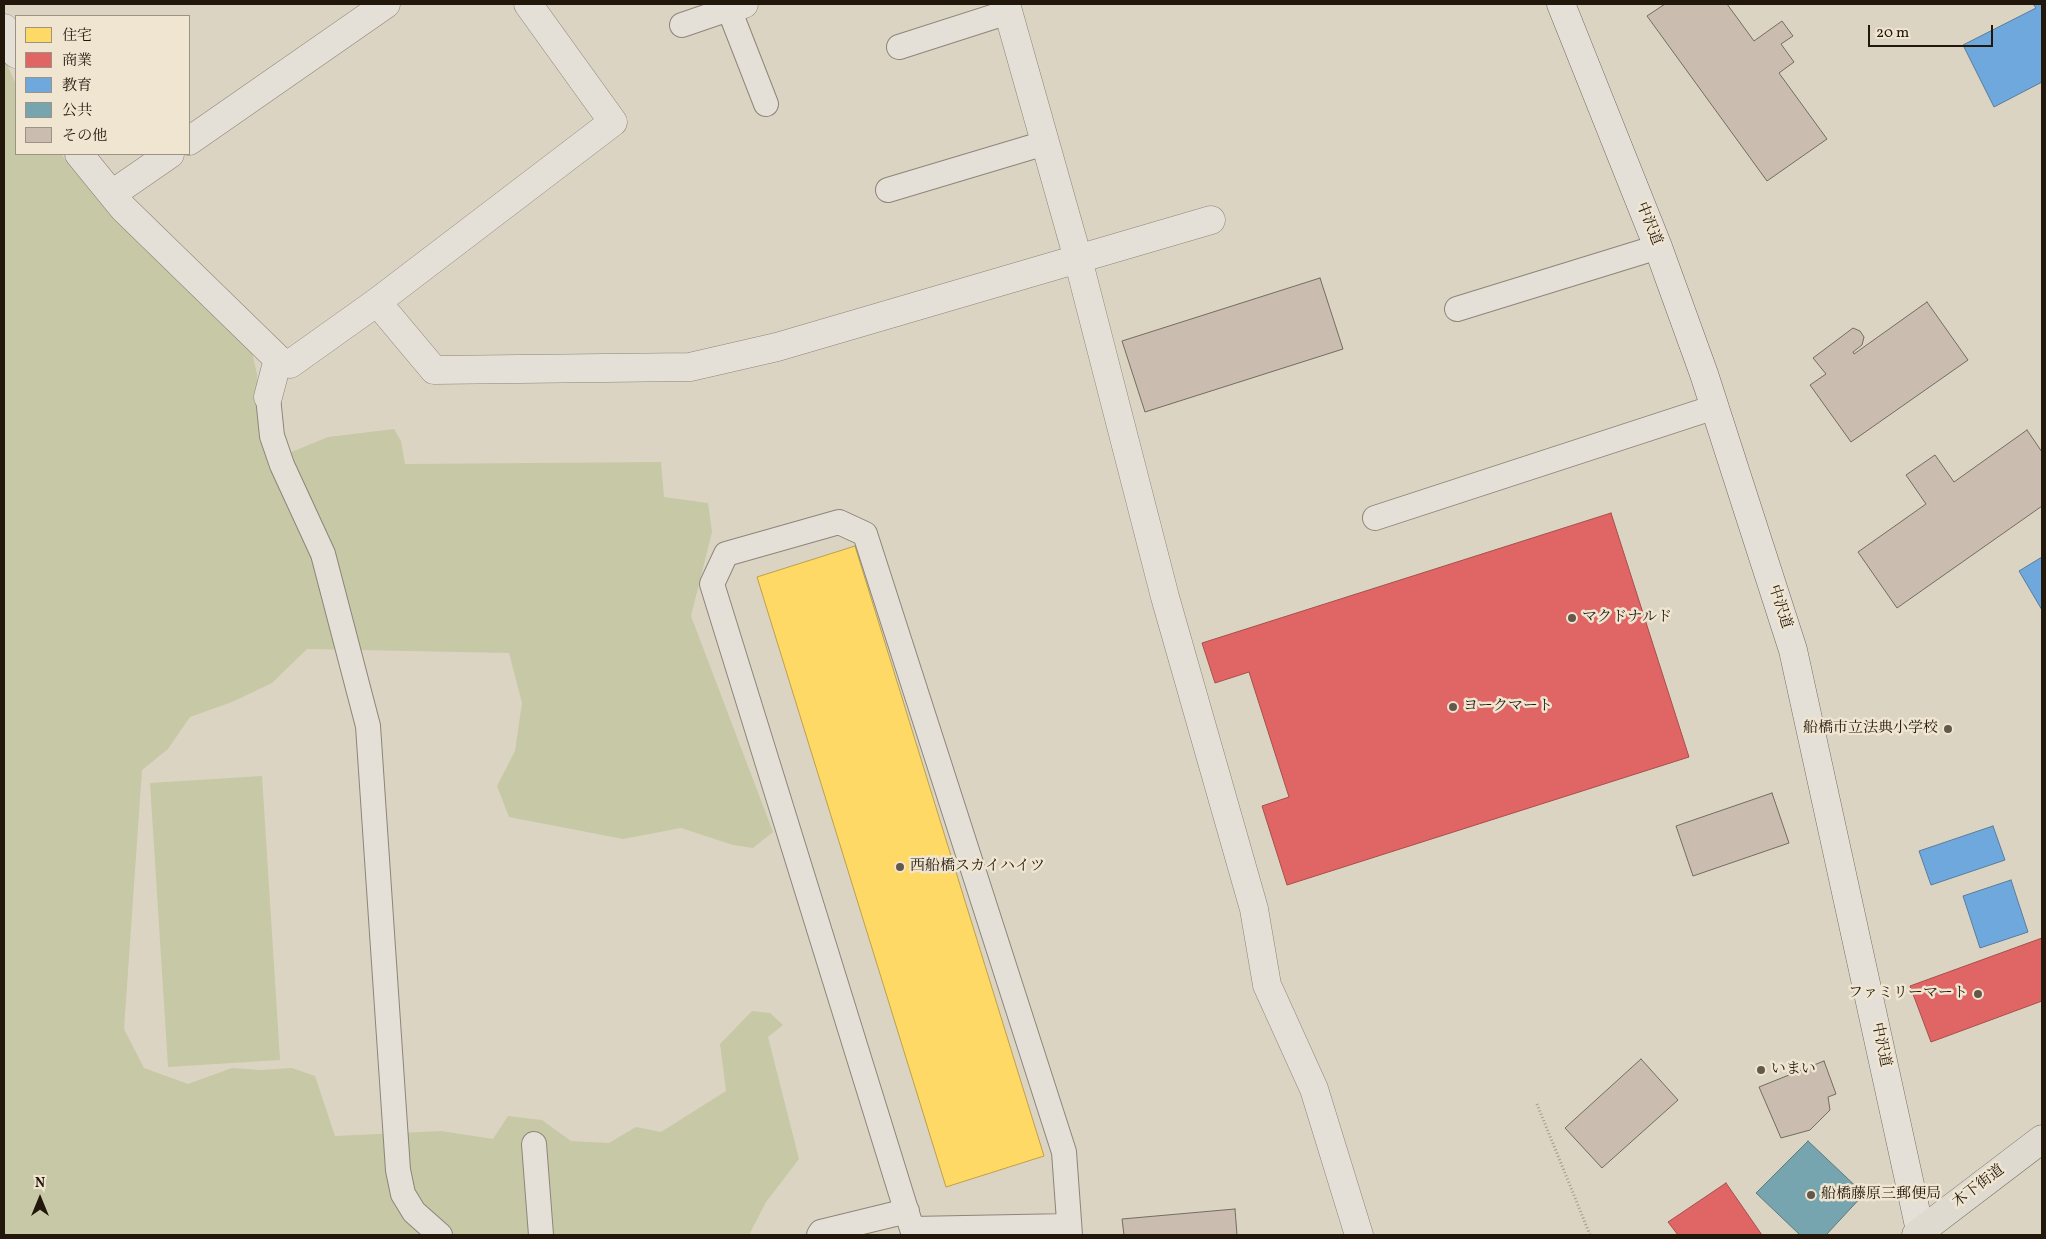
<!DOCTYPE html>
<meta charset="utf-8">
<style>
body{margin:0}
#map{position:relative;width:2046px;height:1239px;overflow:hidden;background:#dcd4c2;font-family:Vollkorn,"Noto Serif JP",serif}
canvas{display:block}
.frame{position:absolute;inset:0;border:5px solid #22170b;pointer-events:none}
.legend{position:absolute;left:15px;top:15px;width:175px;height:140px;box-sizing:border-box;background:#efe5d1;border:1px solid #9d9382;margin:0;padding:6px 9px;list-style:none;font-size:15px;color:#22170b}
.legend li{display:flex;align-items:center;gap:10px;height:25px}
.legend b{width:25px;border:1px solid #9d9382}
.north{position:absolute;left:15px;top:1174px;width:50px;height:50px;-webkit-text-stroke:4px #efe5d1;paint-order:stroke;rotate:0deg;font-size:14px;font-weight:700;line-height:20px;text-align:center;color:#22170b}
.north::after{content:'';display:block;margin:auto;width:18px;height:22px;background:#22170b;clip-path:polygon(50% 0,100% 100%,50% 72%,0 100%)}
.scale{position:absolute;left:1868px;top:25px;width:125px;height:22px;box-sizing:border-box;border:2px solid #22170b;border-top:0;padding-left:6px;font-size:15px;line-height:18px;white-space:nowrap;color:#22170b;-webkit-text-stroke:4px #efe5d1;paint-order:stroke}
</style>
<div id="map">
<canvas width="2046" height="1239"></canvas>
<div class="frame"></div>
<ul class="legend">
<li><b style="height:14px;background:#ffd966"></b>住宅</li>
<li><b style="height:14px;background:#e06666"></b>商業</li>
<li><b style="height:14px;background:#6fa8dc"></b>教育</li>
<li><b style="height:14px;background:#76a5af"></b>公共</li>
<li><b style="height:14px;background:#cabcae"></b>その他</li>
</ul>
<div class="north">N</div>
<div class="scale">20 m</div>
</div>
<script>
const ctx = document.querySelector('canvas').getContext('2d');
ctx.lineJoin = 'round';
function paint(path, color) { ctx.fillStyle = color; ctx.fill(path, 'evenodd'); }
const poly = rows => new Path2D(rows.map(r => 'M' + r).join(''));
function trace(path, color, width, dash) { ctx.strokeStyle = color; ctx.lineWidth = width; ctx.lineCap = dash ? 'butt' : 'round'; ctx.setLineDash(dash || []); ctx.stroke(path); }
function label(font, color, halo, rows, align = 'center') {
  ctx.font = font + ' Vollkorn,"Noto Serif JP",serif'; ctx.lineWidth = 5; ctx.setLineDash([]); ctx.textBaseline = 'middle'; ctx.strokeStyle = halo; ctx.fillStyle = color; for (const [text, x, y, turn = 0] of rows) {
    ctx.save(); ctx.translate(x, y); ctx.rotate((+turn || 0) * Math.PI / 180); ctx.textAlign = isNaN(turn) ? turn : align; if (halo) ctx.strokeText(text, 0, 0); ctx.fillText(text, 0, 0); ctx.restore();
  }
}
paint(poly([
 [4,59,16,84,16,154,61,154,113,219,250,344,257,374,258,409,289,453,328,437,394,429,401,441,405,464,661,462,664,497,708,503,712,532,691,616,773,832,753,848,733,845,681,828,623,839,509,817,497,786,515,751,522,703,509,653,307,649,272,683,232,702,190,717,168,749,142,770,124,1029,144,1068,188,1084,232,1068,260,1070,292,1068,315,1076,335,1136,441,1131,493,1139,508,1116,542,1120,571,1141,609,1143,636,1127,661,1132,726,1091,720,1044,752,1011,770,1013,783,1025,768,1037,799,1159,766,1202,749,1235,4,1235],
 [262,776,280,1060,168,1067,150,783]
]), '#c7c8a5');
const homes = poly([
 [855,546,1044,1156,946,1187,757,577,855,546]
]);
paint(homes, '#ffd966');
trace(homes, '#bd9f4b', 1);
const shops = poly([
 [1611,513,1689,757,1287,885,1262,806,1289,797,1249,672,1215,683,1202,643,1611,513],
 [2042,938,2042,1001,1931,1042,1910,986,2042,938],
 [1726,1183,1762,1235,1678,1235,1668,1222,1726,1183]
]);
paint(shops, '#e06666');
trace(shops, '#a74e4b', 1);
const schools = poly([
 [2033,4,2042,4,2042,82,1994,107,1963,45,2036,8,2033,4],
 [2042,557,2042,610,2019,571,2042,557],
 [1993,826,2005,860,1931,885,1919,851,1993,826],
 [2011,880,2028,932,1980,948,1963,896,2011,880]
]);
paint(schools, '#6fa8dc');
trace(schools, '#587c9d', 1);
const public = poly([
 [1808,1141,1864,1194,1826,1235,1800,1235,1756,1193,1808,1141]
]);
paint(public, '#76a5af');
trace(public, '#5d7a7e', 1);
const building = poly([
 [1665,4,1727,4,1754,41,1782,21,1793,36,1781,44,1794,62,1779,73,1827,139,1767,181,1647,16,1665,4],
 [1320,278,1343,349,1145,412,1122,341,1320,278],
 [1927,302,1968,360,1851,442,1810,385,1826,374,1813,358,1853,328,1860,331,1864,337,1862,345,1853,352,1854,354,1927,302],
 [2027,430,2042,452,2042,506,1897,608,1858,552,1926,504,1906,475,1935,455,1954,482,2027,430],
 [1772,793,1789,843,1693,876,1676,826,1772,793],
 [1641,1059,1678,1100,1602,1168,1565,1128,1641,1059],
 [1824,1061,1836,1094,1828,1097,1830,1110,1810,1130,1781,1138,1759,1087,1824,1061],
 [1235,1209,1237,1235,1124,1235,1122,1219,1235,1209]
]);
paint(building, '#cabcae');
trace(building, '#726c61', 1);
const lane = poly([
 [682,25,729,9,766,104],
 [899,47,1008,12],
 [888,190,1045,143],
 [1457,309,1658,247],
 [268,397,272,436,282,465,323,554,368,726,398,1170,403,1194,414,1212,440,1235],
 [1375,518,1715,407],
 [534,1144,541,1235],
 [1069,1226,912,1229,712,584,726,554,839,522,865,534,1064,1152,1070,1235],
 [819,1235,821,1232,907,1211]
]);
const street = poly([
 [727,4,729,9,744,4],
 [1006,4,1078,259,1165,597,1254,909,1267,985,1314,1089,1359,1235],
 [4,28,16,54],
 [189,141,386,4],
 [79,154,123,208,278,359,283,363,290,364,377,302,613,122,528,4],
 [112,194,170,154],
 [377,302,434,370,690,367,777,347,1211,220],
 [268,397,278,359]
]);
const secondary = poly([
 [1561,4,1658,247,1704,374,1793,650,1921,1235]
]);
const primary = poly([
 [1916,1235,2042,1139]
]);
trace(lane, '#8c857a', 26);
trace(street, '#8c857a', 29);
trace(secondary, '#726c61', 29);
trace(primary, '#726c61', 29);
trace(poly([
 [1537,1104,1590,1235]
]), '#9f9b93', 3, [1, 2.5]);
trace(lane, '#e4e0d7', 24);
trace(street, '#e4e0d7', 28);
trace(secondary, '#e4e0d7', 28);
trace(primary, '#dfdad0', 28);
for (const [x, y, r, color] of [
 [1572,618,5,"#63594b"],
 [1453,707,5,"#63594b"],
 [1948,729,5,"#63594b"],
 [900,867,5,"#63594b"],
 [1978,994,5,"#63594b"],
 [1761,1070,5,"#63594b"],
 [1811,1195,5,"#63594b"]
]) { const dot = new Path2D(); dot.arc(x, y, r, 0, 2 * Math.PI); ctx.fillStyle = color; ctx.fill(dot); trace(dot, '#efe5d1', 2); }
label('15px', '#22170b', '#efe5d1', [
 ["中沢道",1648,224,68],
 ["中沢道",1779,607,72],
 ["中沢道",1880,1045,78],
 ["木下街道",1979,1187,-37]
]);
label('15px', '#22170b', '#efe5d1', [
 ["マクドナルド",1582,618],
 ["ヨークマート",1463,707],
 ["船橋市立法典小学校",1938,729,"right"],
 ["西船橋スカイハイツ",910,867],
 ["ファミリーマート",1968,994,"right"],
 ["いまい",1771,1070],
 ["船橋藤原三郵便局",1821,1195]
], 'left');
</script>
